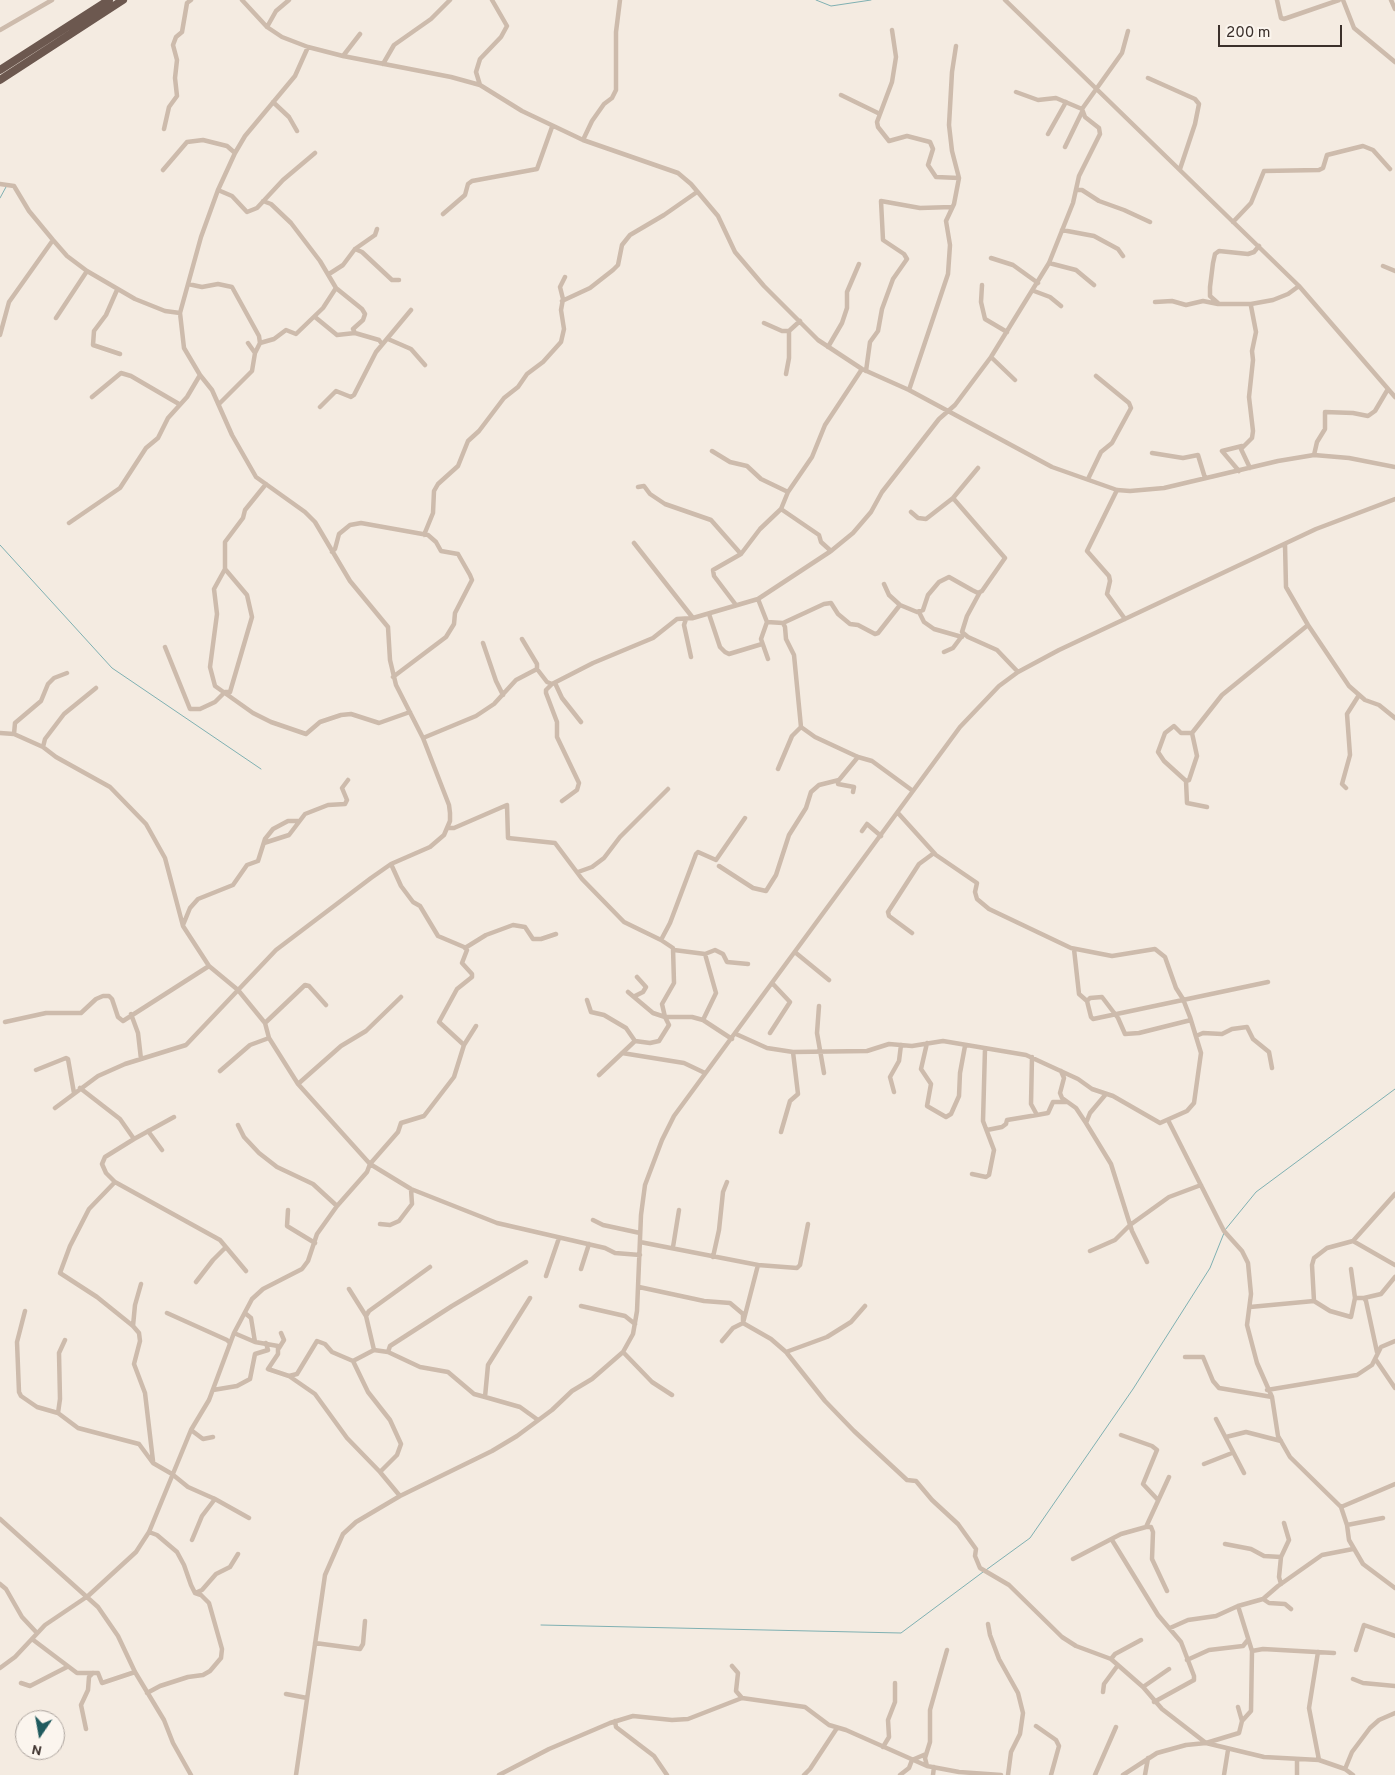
<!DOCTYPE html>
<style>
body{margin:0}
#map{position:relative;width:1395px;height:1775px;overflow:hidden;background:#f4ebe1;font-family:Overpass,sans-serif}
canvas{display:block}
.north{position:absolute;left:15px;top:1710px;width:50px;height:50px;box-sizing:border-box;background:#fbf5ee;border:1px solid #aea6a0;border-radius:50%;rotate:192deg;font-size:14px;font-weight:700;line-height:20px;text-align:center;color:#3b302b}
.north::after{content:'';display:block;margin:auto;width:18px;height:22px;background:#1f5a5e;clip-path:polygon(50% 0,100% 100%,50% 72%,0 100%)}
.scale{position:absolute;left:1218px;top:25px;width:124px;height:22px;box-sizing:border-box;border:2px solid #3b302b;border-top:0;padding-left:6px;font-size:15px;line-height:18px;white-space:nowrap;color:#3b302b;-webkit-text-stroke:4px #fbf5ee;paint-order:stroke}
</style>
<div id="map">
<canvas width="1395" height="1775"></canvas>
<div class="north">N</div>
<div class="scale">200 m</div>
</div>
<script>
const ctx = document.querySelector('canvas').getContext('2d');
ctx.lineJoin = 'round';
const poly = rows => new Path2D(rows.map(r => 'M' + r).join(''));
function trace(path, color, width, dash) { ctx.strokeStyle = color; ctx.lineWidth = width; ctx.lineCap = dash ? 'butt' : 'round'; ctx.setLineDash(dash || []); ctx.stroke(path); }
trace(poly([
 [816,0,831,6,871,0],
 [0,198,6,187],
 [0,545,112,668,261,769],
 [1225,1230,1256,1192,1395,1089],
 [986,1570,1030,1538,1133,1389,1210,1268,1224,1233],
 [541,1625,901,1633,983,1572]
]), '#7fb0b2', 1);
trace(poly([
 [242,0,267,27,282,37,308,47,343,56,451,77,480,85,522,111,583,140,678,173,691,184,718,216,735,252,764,286,818,340,862,369,909,390,1052,467,1117,490,1130,491,1164,488,1278,461,1314,455,1349,458,1395,467],
 [1005,0,1299,286,1395,397],
 [1277,0,1281,18,1284,19,1339,0],
 [1343,0,1354,28,1395,62],
 [1391,0,1395,9],
 [267,27,276,11,289,0],
 [0,30,52,0],
 [892,30,896,57,892,82,877,122,878,127,889,141,907,136,930,142,933,149,928,165,936,177,959,178],
 [343,56,360,34],
 [383,64,394,45,431,19,450,0],
 [1148,78,1195,99,1199,104,1195,124,1180,169],
 [480,85,476,72,480,59,501,37,507,26,492,0],
 [1016,92,1038,100,1056,98,1082,109],
 [841,95,880,114],
 [273,102,289,117,297,131],
 [164,129,169,107,177,96,175,78,177,60,173,45,176,37,182,32,187,3,191,0],
 [1048,134,1066,102],
 [583,140,592,121,604,104,612,98,616,90,616,32,620,0],
 [1065,147,1082,112],
 [163,170,187,142,203,140,227,146,235,153],
 [0,184,14,186,29,211,53,240,67,256,87,271,135,299,165,311,180,313,184,348,200,375,212,390,232,435,256,477,305,512,315,522,350,581,388,627,390,660,396,685,423,738,449,805,450,813,450,821,444,835,430,847,391,864,371,878,276,950,186,1045,125,1064,98,1076,55,1108],
 [218,190,232,196,247,212,257,208,283,180,315,153],
 [1077,190,1082,190,1099,201,1124,210,1150,222],
 [263,201,271,204,291,223,320,261,336,288,362,309,365,314,363,320,353,329,355,333,379,340,382,344],
 [443,214,465,195,468,184,472,181,537,169,552,127],
 [1233,222,1251,203,1264,171,1319,170,1323,168,1327,155,1363,146,1373,150,1390,169],
 [1062,230,1094,236,1118,249,1123,256],
 [355,249,362,252,392,280,399,280],
 [991,258,1013,265,1038,283],
 [1049,263,1076,270,1094,285],
 [1383,266,1395,271],
 [329,274,343,265,355,249,375,235,377,229],
 [188,284,202,287,218,284,232,287,259,336,260,343,255,353],
 [982,285,981,302,985,319,1007,332],
 [117,290,106,315,94,331,93,345,120,354],
 [1034,291,1050,297,1061,306],
 [562,301,590,288,613,270,618,265,622,245,630,235,664,215,697,192],
 [1155,302,1172,301,1186,305,1203,301,1218,304],
 [1251,304,1273,300,1288,294,1299,286],
 [180,313,201,237,218,190,235,153,245,136,295,76,308,47],
 [315,317,337,335,355,333],
 [56,318,87,271],
 [764,323,782,331,789,331],
 [0,335,9,302,53,240],
 [388,339,411,349,425,365],
 [260,343,274,339,286,330,296,334,323,308,336,288],
 [828,347,842,323,847,308,847,292,859,264],
 [991,357,1015,380],
 [866,371,870,342,878,331,882,309,893,279,907,259,904,254,883,240,881,201,920,208,952,207],
 [786,374,789,358,789,331,800,321],
 [909,390,948,274,950,245,946,221,954,204,959,178,952,151,949,125,952,72,956,46],
 [92,397,121,373,131,376,179,404],
 [219,404,252,371,255,353,248,343],
 [320,407,336,391,351,397,354,395,376,352,411,310],
 [712,451,730,462,747,466,761,479,788,492],
 [1152,453,1183,458,1198,455,1205,478],
 [1314,455,1317,442,1325,429,1325,412,1353,413,1368,416,1375,411,1388,389],
 [1250,468,1241,449,1252,438,1253,431,1249,397,1253,360,1252,351,1256,332,1251,306,1251,304,1219,304,1210,296,1210,287,1213,263,1215,254,1219,251,1248,254,1254,252,1259,246],
 [1239,471,1222,451,1242,446],
 [1088,479,1101,452,1112,443,1131,408,1129,403,1096,376],
 [266,484,245,510,243,518,225,542,225,569,214,589,217,614,210,667,215,686,253,713,271,722,306,734,320,722,341,715,351,714,379,723,410,712],
 [638,487,644,486,650,494,665,504,711,520,741,554],
 [1117,490,1087,551,1109,576,1110,581,1107,594,1125,619],
 [781,509,788,492,812,457,825,425,862,369],
 [911,512,918,518,926,519,953,498],
 [69,523,120,488,146,448,158,438,168,418,187,397,200,375],
 [424,535,433,513,434,491,438,484,458,466,468,441,479,431,504,398,518,387,527,374,543,362,561,342,564,329,561,310,563,299,560,287,565,277],
 [634,543,693,618],
 [1285,544,1286,587,1308,625,1349,686,1365,700,1379,705,1395,718],
 [332,552,335,549,339,534,350,525,361,523,428,535,436,542,441,551,458,554,470,575,472,580,455,613,454,624,446,637,393,677],
 [884,584,889,595,900,605],
 [980,592,967,616,962,632,968,637,997,650,1018,672],
 [758,599,767,622,783,623,785,627,786,639,794,655,801,727,815,737,858,757,872,761,913,791],
 [736,605,714,576,713,570,741,554,760,529,781,509,819,535,821,542,831,551],
 [919,612,924,622,934,629,962,637],
 [709,614,720,647,725,652,729,654,762,644],
 [686,619,684,625,691,657],
 [767,622,761,639,768,659],
 [783,623,824,604,831,603,838,614,850,624,858,625,875,634,878,633,900,605,917,612,923,610,928,595,939,582,949,577,972,590,978,593,982,591,1005,558,953,498,978,468],
 [522,639,537,664,537,669],
 [483,643,496,681,503,695],
 [165,647,190,709,200,709,215,702,225,692,230,692,252,617,247,595,225,569],
 [944,652,953,648,962,636],
 [555,683,562,698,581,722],
 [552,684,546,690,546,693,557,722,557,737,579,783,577,790,562,801],
 [0,733,14,734,43,747,56,757,110,787,146,824,165,858,183,926,209,966,238,990,265,1023,269,1038,298,1084,370,1164,367,1172,337,1206,317,1234,308,1261,302,1269,263,1289,252,1299,234,1333],
 [14,734,15,723,41,701,48,684,54,678,67,673],
 [423,738,476,716,494,704,516,680,537,669,547,682,552,684,593,663,653,638,677,619,693,618,758,599,831,551,853,533,871,512,882,492,939,419,955,405,991,357,1049,263,1073,203,1079,176,1100,134,1099,128,1085,117,1082,109,1122,53,1128,31],
 [43,747,45,739,64,714,96,688],
 [778,769,792,736,801,727],
 [838,781,838,784,854,787,853,792],
 [1186,781,1189,780,1197,756,1192,733],
 [1346,788,1342,784,1350,755,1347,714,1359,695],
 [1207,807,1187,803,1186,781,1164,761,1158,752,1165,733,1174,726,1181,733,1192,733,1222,695,1308,625],
 [447,828,454,828,507,805,508,838,555,843,582,879,624,922,661,940,673,948,674,983,662,1004,665,1017,692,1017,703,1020,732,1039],
 [862,831,867,824,881,836],
 [264,843,289,835,305,814,328,805,345,804,347,800,342,788,348,780],
 [391,864,401,886,413,902,420,906,438,936,464,947,467,950,462,963,472,974,472,977,457,989,439,1022,464,1045,454,1077,424,1116,401,1123,398,1132,370,1164,411,1189,497,1223,605,1248,615,1253,640,1255],
 [719,866,753,888,766,891,776,875,789,835,806,808,811,792,819,785,839,780,858,757],
 [578,872,592,867,604,858,620,837,668,789],
 [183,925,190,908,198,899,233,885,247,865,258,861,265,839,273,829,288,821,298,821],
 [912,933,889,916,888,912,919,864,934,853],
 [661,940,670,923,696,854,698,852,716,860,745,818],
 [465,948,486,935,513,925,525,927,533,939,541,939,556,934],
 [1074,949,1079,994,1087,1001,1091,1017,1093,1019,1268,982],
 [674,950,705,954,715,950,723,954,727,962,748,964],
 [796,953,829,980],
 [635,996,643,992,646,987,637,977],
 [587,1000,591,1012,604,1015,626,1028,635,1041],
 [1087,1001,1090,998,1102,997,1118,1018,1125,1034,1139,1033,1191,1020],
 [819,1006,817,1033,824,1073],
 [131,1014,138,1033,141,1059],
 [703,1020,716,993,705,954],
 [5,1022,46,1013,81,1013,96,999,103,996,109,996,112,999,118,1017,123,1021,209,966],
 [265,1023,305,985,309,986,326,1005],
 [770,1033,790,1002,773,984],
 [736,1034,767,1048,793,1052,867,1051,889,1044,912,1046,943,1041,1026,1055,1078,1079,1092,1089,1113,1096,1160,1123,1187,1111,1194,1103,1201,1053,1190,1017,1183,999,1176,988,1165,957,1155,949,1112,956,1071,948,989,909,977,899,975,892,977,883,936,855,898,813],
 [1196,1036,1203,1033,1222,1034,1232,1029,1247,1027,1253,1039,1269,1052,1272,1068],
 [927,1043,921,1069,931,1084,927,1106,946,1117,951,1114,959,1096,960,1073,965,1046],
 [464,1045,476,1026],
 [622,1053,684,1063,705,1073],
 [1032,1057,1031,1104,1037,1115,1048,1113,1053,1102,1066,1102],
 [36,1070,66,1058,68,1059,74,1093],
 [220,1071,250,1045,269,1038],
 [1061,1071,1064,1078,1060,1093,1062,1098,1076,1108,1086,1123],
 [599,1075,635,1041,650,1043,659,1041,669,1025,665,1017,653,1013,628,992],
 [298,1084,341,1046,366,1031,401,997],
 [80,1088,120,1119,134,1139,105,1157,102,1164,106,1173,115,1182,220,1240,246,1271],
 [894,1092,890,1077,899,1061,901,1045],
 [1106,1094,1090,1113,1086,1123,1111,1164,1132,1231,1147,1262],
 [1168,1120,1224,1231,1242,1251,1248,1263,1251,1294,1247,1325,1257,1363,1272,1397,1278,1436,1290,1457,1341,1507,1347,1525,1349,1540,1363,1564,1395,1588],
 [238,1125,244,1137,259,1153,277,1167,313,1184,337,1206],
 [987,1130,1002,1127,1006,1124,1007,1120,1037,1115],
 [148,1131,162,1150],
 [781,1132,790,1101,798,1094,793,1052],
 [134,1139,174,1117],
 [972,1174,986,1177,989,1175,994,1150,983,1121,985,1049],
 [115,1182,89,1209,70,1246,60,1273,97,1297,133,1326,139,1333,140,1341,134,1364,145,1393,153,1461],
 [288,1210,287,1226,315,1243],
 [593,1220,603,1225,640,1233],
 [380,1224,390,1225,399,1221,412,1204,411,1189],
 [1353,1241,1395,1265],
 [640,1242,758,1265,743,1323,733,1328,722,1341],
 [673,1247,679,1210],
 [1090,1251,1115,1240,1130,1225,1169,1197,1201,1185],
 [713,1257,719,1230,723,1192,727,1182],
 [758,1265,797,1268,800,1265,808,1224],
 [581,1269,589,1244],
 [546,1276,559,1238],
 [196,1282,213,1260,226,1247],
 [639,1287,704,1301,730,1303,743,1314,743,1323,771,1339,786,1352,825,1401,854,1431,907,1480,916,1481,932,1500,958,1524,976,1549,975,1556,980,1568,1009,1585,1062,1637,1076,1646,1111,1659,1143,1687,1162,1709,1206,1743,1239,1733,1242,1721,1251,1711,1252,1651,1238,1606,1263,1599,1278,1586,1322,1555,1353,1549],
 [349,1289,366,1316],
 [530,1298,488,1365,485,1397,520,1407,538,1420],
 [1355,1298,1364,1298,1366,1301,1377,1352],
 [1364,1298,1381,1294,1395,1277],
 [1314,1301,1330,1311,1351,1317,1355,1298,1351,1269],
 [581,1306,625,1316,635,1324],
 [1250,1307,1314,1301,1312,1265,1314,1258,1327,1248,1353,1241,1395,1194],
 [25,1311,17,1342,19,1392,21,1396,37,1407,58,1413,78,1428,139,1444,153,1463,172,1474,188,1487,215,1499,249,1518],
 [167,1313,227,1340,230,1343],
 [245,1313,251,1318,255,1342],
 [133,1326,135,1305,141,1284],
 [279,1348,284,1340,281,1333],
 [388,1352,374,1350,366,1316,369,1311,430,1267],
 [623,1352,652,1382,672,1395],
 [786,1352,827,1337,851,1322,865,1306],
 [1185,1357,1203,1357,1213,1381,1219,1388,1272,1397],
 [1376,1360,1395,1388],
 [353,1361,374,1350],
 [289,1376,297,1374,317,1341,325,1344,332,1352,353,1361,368,1392,390,1420,401,1444,397,1455,380,1472],
 [213,1390,237,1386,250,1379,255,1354,268,1350,266,1343],
 [1267,1390,1357,1375,1372,1365,1381,1347,1395,1341],
 [485,1397,474,1394,448,1372,420,1367,388,1352,390,1346,452,1306,526,1262],
 [58,1413,60,1399,59,1353,65,1340],
 [1216,1419,1244,1473],
 [191,1430,203,1439,213,1437],
 [1121,1435,1152,1446,1157,1450,1143,1484,1158,1500],
 [1226,1437,1246,1432,1281,1441],
 [1204,1464,1232,1453],
 [1341,1507,1395,1484],
 [0,1519,98,1607,118,1636,135,1672,164,1720,173,1743,191,1775],
 [1347,1525,1383,1518],
 [1146,1527,1151,1527,1153,1532,1152,1559,1167,1591],
 [192,1540,202,1516,215,1499],
 [1112,1540,1158,1615,1181,1642,1194,1676,1194,1680,1154,1702],
 [1225,1544,1251,1549,1264,1556,1281,1557],
 [1073,1559,1121,1534,1146,1527,1169,1477],
 [0,1584,6,1589,22,1617,37,1633],
 [1281,1584,1279,1577,1281,1557,1289,1540,1284,1523],
 [195,1593,202,1590,216,1574,230,1567,238,1554],
 [1263,1599,1269,1603,1285,1604,1291,1609],
 [988,1624,990,1635,999,1659,1018,1693,1023,1713,1020,1734,1011,1752,1008,1775],
 [1170,1628,1188,1620,1216,1616,1238,1606],
 [32,1639,77,1673,98,1673,102,1683,135,1672],
 [315,1643,360,1649,363,1644,365,1621],
 [1356,1650,1364,1625,1395,1636],
 [1252,1651,1263,1649,1334,1653],
 [1318,1652,1309,1708,1319,1760],
 [1111,1659,1115,1654,1141,1640],
 [1187,1660,1209,1650,1243,1646,1247,1641],
 [732,1666,738,1673,736,1691,742,1698],
 [0,1668,15,1657,45,1625,88,1596,136,1552,149,1532,191,1430,209,1400,234,1333,255,1342,278,1346,278,1354,268,1369,289,1376,315,1394,347,1438,380,1472,400,1496],
 [1353,1679,1363,1683,1395,1686],
 [21,1683,30,1686,67,1667],
 [1143,1687,1169,1669],
 [1103,1692,1104,1684,1118,1665],
 [147,1693,160,1686,188,1677,203,1675,210,1671,221,1658,222,1649,209,1603,201,1595,195,1593,191,1585,184,1565,177,1552,157,1535,149,1532],
 [286,1694,307,1698],
 [1238,1707,1242,1721],
 [615,1721,616,1727,654,1756,667,1775],
 [1036,1726,1056,1740,1059,1746,1051,1775],
 [86,1729,81,1705,88,1690,89,1677,93,1673],
 [883,1747,889,1737,888,1720,895,1702,895,1683],
 [1297,1760,1297,1775],
 [927,1766,925,1758,930,1742,930,1710,947,1650],
 [1345,1769,1352,1752,1370,1728,1379,1720,1395,1713],
 [296,1775,325,1575,343,1534,356,1522,400,1496,492,1451,517,1436,552,1410,572,1391,592,1379,623,1352,633,1334,637,1311,641,1215,645,1185,662,1140,674,1116,960,727,999,686,1018,672,1059,650,1316,529,1395,499],
 [499,1775,549,1749,610,1723,633,1716,672,1720,688,1719,742,1698,805,1707,829,1725,846,1730,927,1766,959,1772,1001,1775],
 [804,1775,810,1769,837,1728],
 [900,1775,909,1768,912,1760,926,1754],
 [933,1775,934,1767],
 [1095,1775,1116,1727],
 [1123,1775,1157,1753,1186,1745,1206,1743,1264,1757,1319,1760,1345,1769,1353,1775],
 [1145,1775,1148,1758],
 [1224,1775,1228,1750]
]), '#cdbbac', 4.5);
trace(poly([
 [0,70,109,0],
 [0,80,123,0]
]), '#6c584f', 8);
</script>
